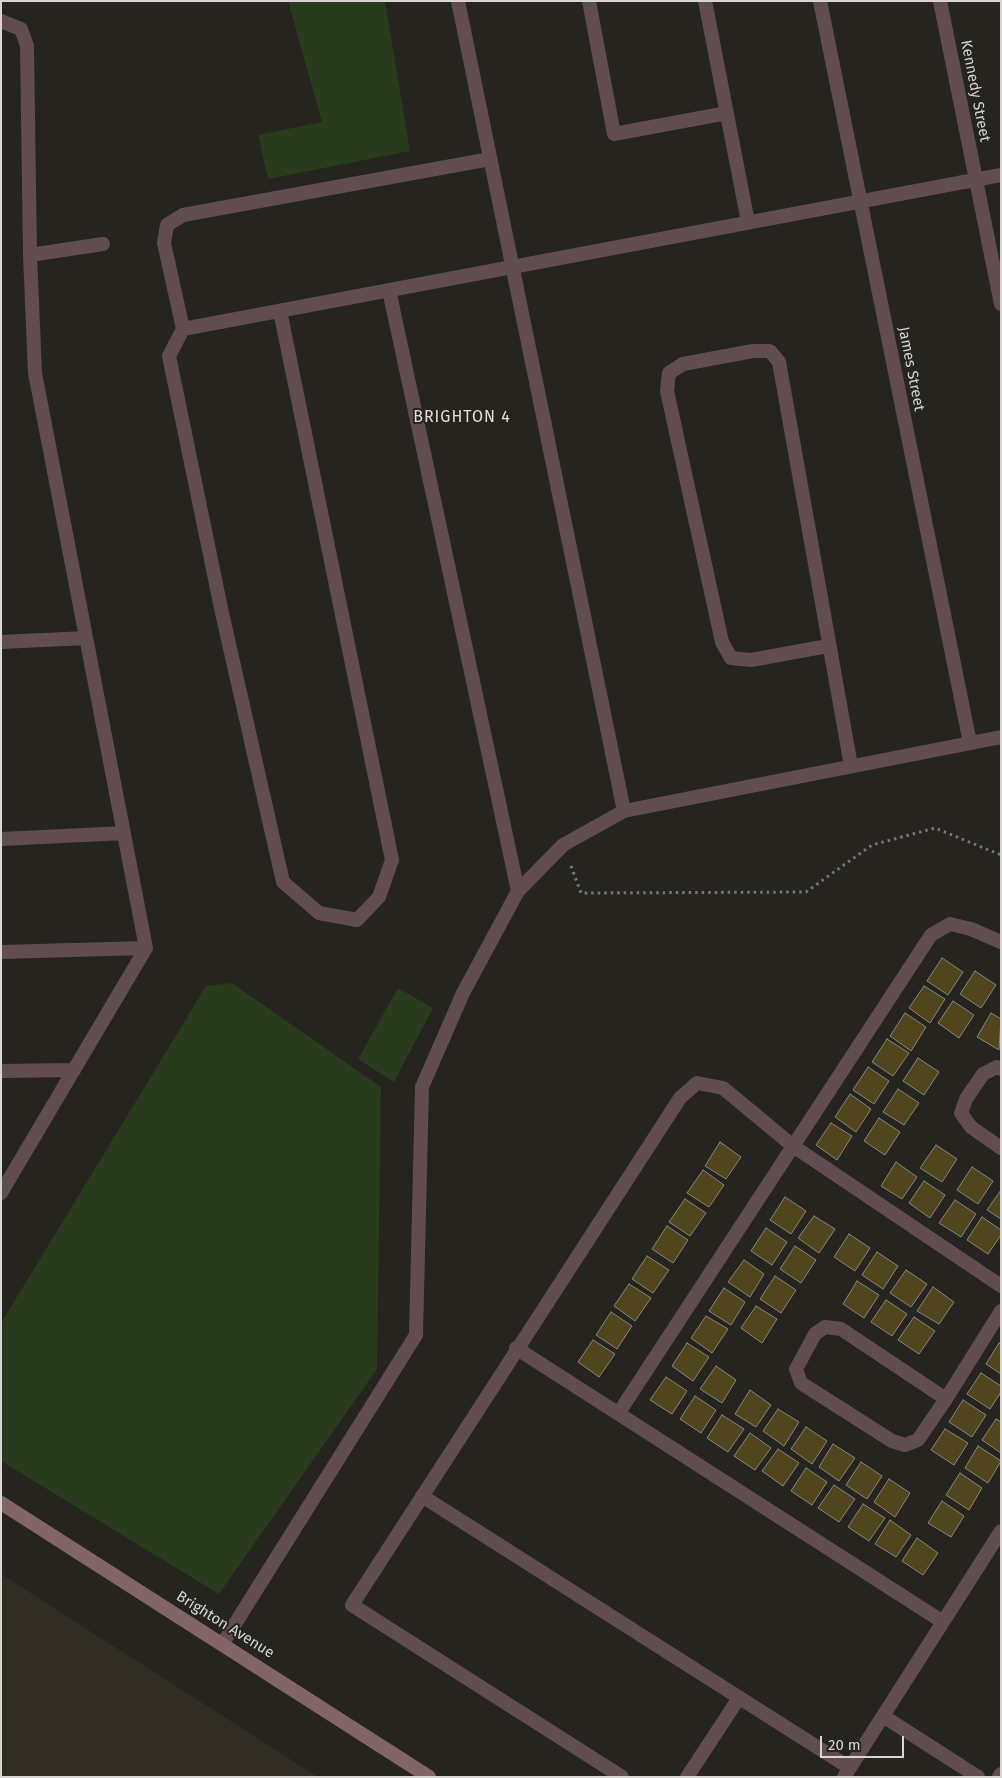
<!DOCTYPE html>
<style>
body{margin:0}
#map{position:relative;width:1002px;height:1778px;overflow:hidden;background:#25241e;font-family:"Fira Sans",sans-serif}
canvas{display:block}
.frame{position:absolute;inset:0;border:2px solid #d7d6d3;pointer-events:none}
.scale{position:absolute;left:820px;top:1736px;width:84px;height:22px;box-sizing:border-box;border:2px solid #d7d6d3;border-top:0;padding-left:6px;font-size:15px;line-height:18px;white-space:nowrap;color:#d7d6d3;-webkit-text-stroke:4px #25241e;paint-order:stroke}
</style>
<div id="map">
<canvas width="1002" height="1778"></canvas>
<div class="frame"></div>
<div class="scale">20 m</div>
</div>
<script>
const ctx = document.querySelector('canvas').getContext('2d');
ctx.lineJoin = 'round';
function paint(path, color) { ctx.fillStyle = color; ctx.fill(path, 'evenodd'); }
const poly = rows => new Path2D(rows.map(r => 'M' + r).join(''));
function trace(path, color, width, dash) { ctx.strokeStyle = color; ctx.lineWidth = width; ctx.lineCap = dash ? 'butt' : 'round'; ctx.setLineDash(dash || []); ctx.stroke(path); }
function label(font, color, halo, rows, align = 'center') {
  ctx.font = font + ' "Fira Sans",sans-serif'; ctx.lineWidth = 4; ctx.setLineDash([]); ctx.textBaseline = 'middle'; ctx.strokeStyle = halo; ctx.fillStyle = color; for (const [text, x, y, turn = 0] of rows) {
    ctx.save(); ctx.translate(x, y); ctx.rotate((+turn || 0) * Math.PI / 180); ctx.textAlign = isNaN(turn) ? turn : align; if (halo) ctx.strokeText(text, 0, 0); ctx.fillText(text, 0, 0); ctx.restore();
  }
}
paint(poly([
 [1,1574,318,1777,1,1777]
]), '#312d22');
paint(poly([
 [288,1,385,1,410,151,268,179,258,135,322,122],
 [232,983,381,1087,377,1369,219,1594,1,1461,1,1323,206,986],
 [398,988,433,1008,394,1082,358,1059]
]), '#283b1c');
const building = poly([
 [942,958,963,972,948,995,927,981,942,958],
 [975,971,996,985,981,1008,960,994,975,971],
 [924,986,945,999,930,1023,909,1008,924,986],
 [953,1001,974,1015,959,1038,938,1023,953,1001],
 [905,1013,926,1027,911,1051,890,1036,905,1013],
 [991,1013,1001,1019,999,1050,977,1037,991,1013],
 [887,1039,909,1053,893,1076,872,1062,887,1039],
 [918,1058,939,1072,924,1095,903,1081,918,1058],
 [868,1067,889,1081,874,1104,853,1090,868,1067],
 [898,1089,919,1103,904,1125,883,1112,898,1089],
 [850,1094,871,1109,856,1132,835,1117,850,1094],
 [879,1118,900,1132,885,1155,864,1141,879,1118],
 [831,1123,852,1136,837,1160,816,1145,831,1123],
 [720,1142,741,1157,726,1179,705,1166,720,1142],
 [936,1145,957,1159,942,1182,920,1168,936,1145],
 [896,1162,917,1177,902,1199,881,1186,896,1162],
 [972,1167,993,1181,978,1204,957,1190,972,1167],
 [703,1170,724,1185,709,1207,687,1193,703,1170],
 [924,1181,945,1195,930,1218,909,1203,924,1181],
 [1001,1190,1001,1219,987,1210,1001,1190],
 [785,1197,806,1211,791,1234,770,1220,785,1197],
 [685,1199,706,1213,690,1236,669,1222,685,1199],
 [955,1200,976,1214,961,1237,939,1223,955,1200],
 [814,1216,835,1229,819,1253,798,1238,814,1216],
 [982,1217,1001,1230,1001,1235,988,1254,967,1240,982,1217],
 [667,1226,688,1240,673,1263,652,1249,667,1226],
 [766,1228,787,1242,772,1265,751,1251,766,1228],
 [849,1234,870,1248,855,1271,834,1257,849,1234],
 [795,1246,816,1260,801,1283,780,1269,795,1246],
 [877,1252,898,1266,883,1289,862,1275,877,1252],
 [647,1256,669,1270,653,1293,632,1279,647,1256],
 [744,1260,764,1274,750,1297,728,1282,744,1260],
 [906,1270,927,1284,911,1307,890,1293,906,1270],
 [775,1276,796,1290,781,1313,760,1299,775,1276],
 [857,1281,879,1295,864,1318,843,1304,857,1281],
 [629,1284,651,1298,635,1321,614,1306,629,1284],
 [933,1287,954,1302,939,1324,917,1311,933,1287],
 [724,1288,745,1302,731,1325,709,1311,724,1288],
 [886,1300,907,1314,892,1336,871,1322,886,1300],
 [756,1306,777,1319,762,1343,741,1328,756,1306],
 [611,1312,632,1326,617,1349,596,1335,611,1312],
 [706,1316,728,1329,712,1353,691,1338,706,1316],
 [914,1317,935,1331,919,1354,898,1340,914,1317],
 [593,1340,615,1354,599,1377,578,1362,593,1340],
 [687,1343,709,1357,693,1381,672,1366,687,1343],
 [999,1343,1001,1344,1001,1374,986,1364,999,1343],
 [716,1366,736,1380,722,1403,700,1389,716,1366],
 [981,1373,1001,1386,1001,1392,990,1409,967,1394,981,1373],
 [666,1377,687,1391,672,1414,650,1400,666,1377],
 [750,1390,771,1405,756,1427,735,1414,750,1390],
 [695,1396,716,1410,701,1433,680,1419,695,1396],
 [963,1400,986,1415,972,1437,949,1422,963,1400],
 [778,1409,799,1422,784,1446,763,1431,778,1409],
 [722,1415,744,1429,728,1452,707,1438,722,1415],
 [996,1419,1001,1422,1001,1453,982,1440,996,1419],
 [806,1427,827,1441,812,1464,791,1449,806,1427],
 [945,1429,968,1443,954,1465,931,1450,945,1429],
 [750,1433,771,1448,755,1470,734,1456,750,1433],
 [833,1444,855,1458,839,1481,819,1467,833,1444],
 [978,1446,1001,1461,988,1483,965,1468,978,1446],
 [778,1449,799,1463,783,1486,762,1471,778,1449],
 [861,1462,882,1476,867,1499,846,1485,861,1462],
 [806,1468,827,1482,812,1505,791,1491,806,1468],
 [960,1473,982,1488,969,1510,946,1495,960,1473],
 [889,1479,910,1493,895,1517,874,1502,889,1479],
 [834,1485,855,1499,839,1522,818,1508,834,1485],
 [942,1501,964,1516,951,1537,928,1523,942,1501],
 [863,1504,885,1518,869,1541,848,1527,863,1504],
 [890,1520,911,1535,896,1557,875,1544,890,1520],
 [917,1538,938,1553,923,1575,902,1561,917,1538]
]);
paint(building, '#50451d');
trace(building, '#898780', 1);
trace(poly([
 [571,866,581,893,806,892,872,845,935,828,1001,855]
]), '#777672', 3, [2.5, 4]);
trace(poly([
 [458,1,624,811],
 [589,1,614,134,727,113],
 [705,1,748,222],
 [820,1,970,743],
 [940,1,1001,304],
 [1,21,21,29,27,46,30,255,35,373,146,948,1,1193],
 [30,255,103,244],
 [389,290,518,891],
 [280,311,392,860,379,897,357,920,319,913,283,882,222,613,169,356,183,329,164,243,167,225,183,215,490,159],
 [183,329,1001,175],
 [1,642,86,638],
 [828,646,751,660,731,658,722,642,667,391,669,373,683,364,753,351,770,351,779,362,851,766],
 [1,839,124,833],
 [1,952,146,948],
 [1001,1069,997,1067,983,1074,966,1099,961,1113,971,1127,1001,1148],
 [1,1071,74,1070],
 [516,1348,943,1622],
 [946,1399,841,1329,825,1327,815,1334,796,1369,801,1383,892,1441,905,1445,918,1440,946,1399,1001,1311],
 [618,1414,931,935,950,924,971,929,1001,942],
 [422,1496,850,1768],
 [223,1643,416,1335,422,1087,463,993,518,891,563,845,624,811,1001,737],
 [883,1716,978,1777],
 [622,1777,352,1605,680,1098,697,1083,723,1088,793,1146,1001,1286],
 [687,1777,739,1698],
 [844,1777,1001,1531],
 [999,1777,1001,1774]
]), '#614d4f', 14);
trace(poly([
 [1,1503,429,1777]
]), '#836567', 14);
label('15px', '#d7d6d3', '#25241e', [
 ["Kennedy Street",975,91,79],
 ["James Street",911,369,79],
 ["Brighton Avenue",225,1625,32]
]);
ctx.letterSpacing = '1px';
label('16px', '#e0ded6', '#25241e', [
 ["BRIGHTON 4",462,418]
]);
ctx.letterSpacing = '0px';
</script>
